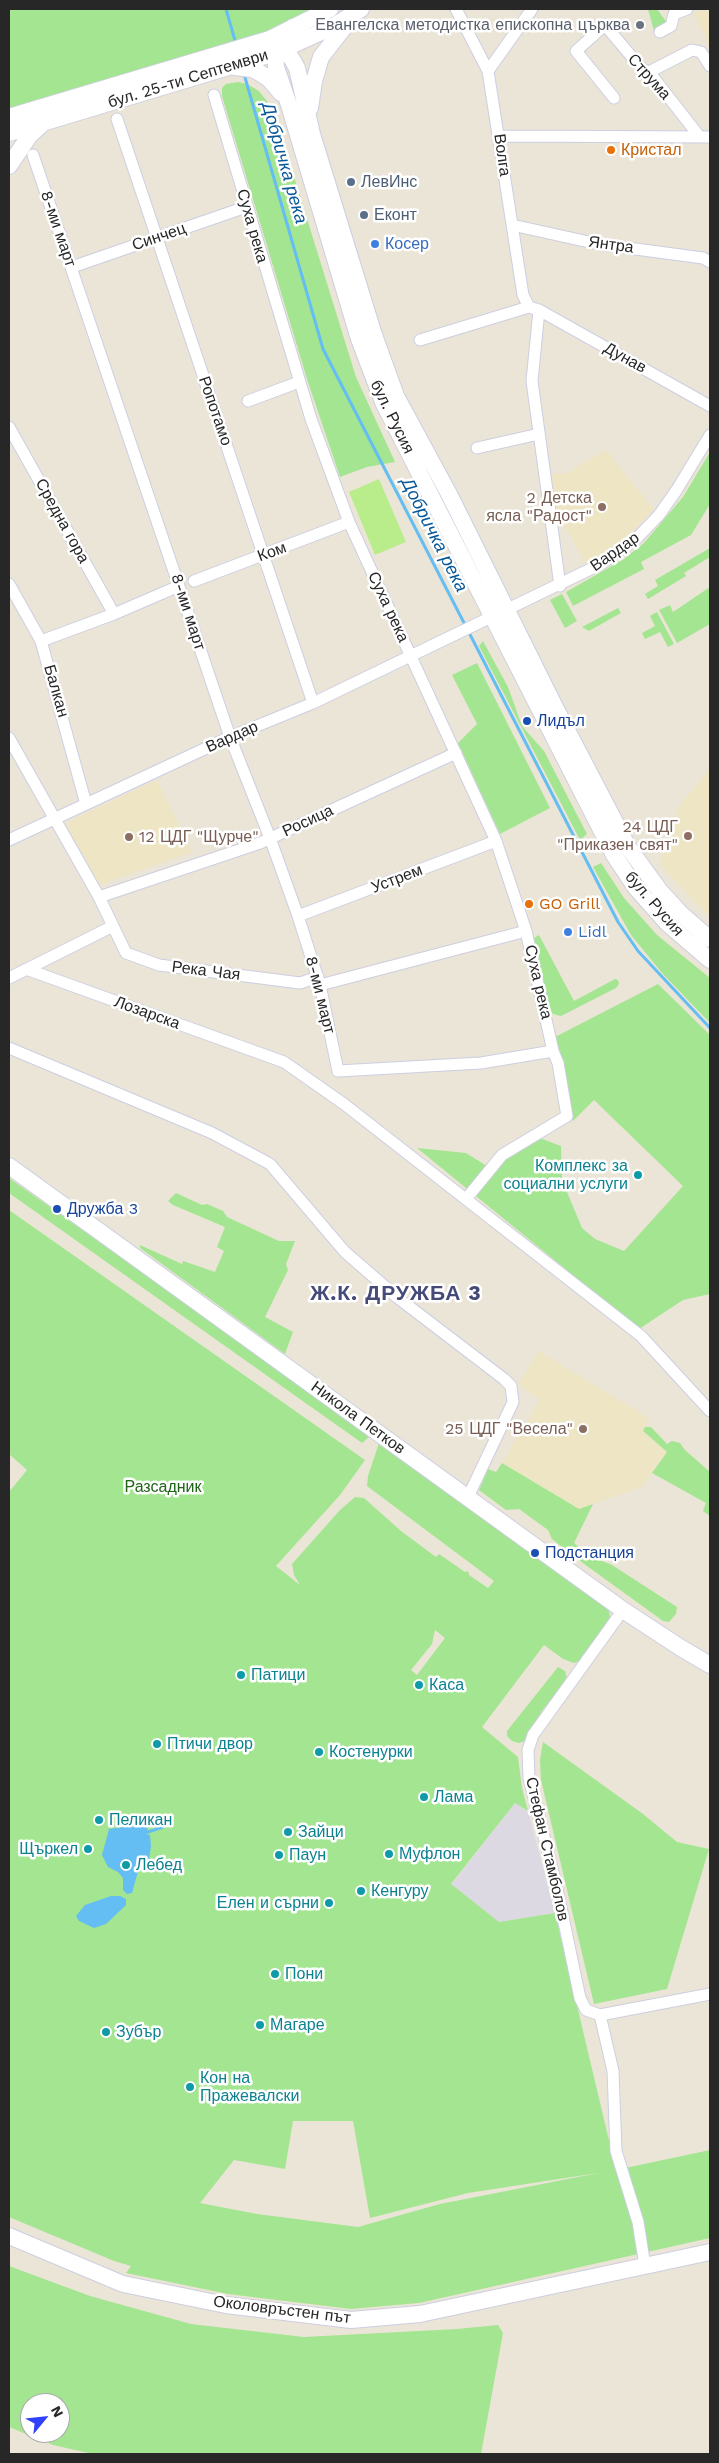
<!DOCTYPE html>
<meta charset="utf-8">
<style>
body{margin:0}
#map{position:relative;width:719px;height:2463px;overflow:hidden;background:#ebe5d7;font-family:"Work Sans",sans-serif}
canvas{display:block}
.frame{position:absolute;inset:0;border:10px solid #272727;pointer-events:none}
.north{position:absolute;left:20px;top:2393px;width:50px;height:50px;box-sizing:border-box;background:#fff;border:1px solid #a9a9a9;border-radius:50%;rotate:62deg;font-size:14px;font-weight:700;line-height:20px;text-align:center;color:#272727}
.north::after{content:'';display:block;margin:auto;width:18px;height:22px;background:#3040ff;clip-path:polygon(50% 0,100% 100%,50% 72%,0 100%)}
</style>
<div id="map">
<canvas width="719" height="2463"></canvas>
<div class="frame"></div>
<div class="north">N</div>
</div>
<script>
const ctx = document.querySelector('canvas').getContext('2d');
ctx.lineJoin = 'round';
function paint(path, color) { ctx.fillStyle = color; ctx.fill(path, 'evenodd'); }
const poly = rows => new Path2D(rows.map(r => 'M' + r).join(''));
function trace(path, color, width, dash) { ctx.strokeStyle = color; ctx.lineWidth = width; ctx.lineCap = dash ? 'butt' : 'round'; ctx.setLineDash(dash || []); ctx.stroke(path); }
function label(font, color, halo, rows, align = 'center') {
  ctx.font = font + ' "Work Sans",sans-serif'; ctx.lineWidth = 5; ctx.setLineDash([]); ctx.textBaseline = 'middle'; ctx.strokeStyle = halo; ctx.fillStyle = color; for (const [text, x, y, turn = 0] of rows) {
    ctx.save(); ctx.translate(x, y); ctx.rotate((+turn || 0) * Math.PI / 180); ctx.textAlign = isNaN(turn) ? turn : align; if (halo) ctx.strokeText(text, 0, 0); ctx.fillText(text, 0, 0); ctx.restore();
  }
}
paint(poly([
 [515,1803,528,1811,555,1913,499,1922,451,1885]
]), '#ddd9e2');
paint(poly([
 [704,9,710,9,710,49,694,13],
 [606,450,654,510,615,547,586,564,552,503,548,474,566,473],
 [710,768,710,916,692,900,660,864,663,845,679,806],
 [157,780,192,852,99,885,65,823],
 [539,1351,650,1419,643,1431,667,1452,642,1487,579,1509,502,1463,540,1400,518,1384]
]), '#eee5c5');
paint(poly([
 [9,9,320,9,268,33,9,109],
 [648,9,657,9,668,24,654,31],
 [238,82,247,84,259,91,273,109,356,377,395,462,367,467,340,477,307,379,222,96,222,88,226,84],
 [710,452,710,504,691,535,641,562,644,569,573,606,566,592,624,559,644,543,683,497],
 [710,548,710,557,684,573,686,576,648,599,645,594,658,586,655,580],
 [710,587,710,624,677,643,659,610,670,605,673,612],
 [562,594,577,621,565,628,550,600],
 [618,608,621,613,589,631,582,627],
 [657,612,674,644,668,647,660,632,645,639,642,633,655,626,650,616],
 [483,641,508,687,522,726,544,751,587,834,580,840,479,646],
 [477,663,550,808,500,834,458,743,477,724,452,675],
 [601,863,624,898,657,935,710,978,710,1023,662,973,631,935,593,867],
 [539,935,574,1001,615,979,618,980,619,984,616,988,561,1016,553,1014,549,1010,534,938],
 [658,984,710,1035,710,1294,683,1300,639,1329,417,1148,466,1153,495,1171,510,1154,537,1137,561,1146,562,1180,582,1228,595,1239,624,1251,683,1186,594,1100,573,1121,555,1037],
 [9,1178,368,1432,369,1437,362,1443,9,1193],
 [176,1193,202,1205,207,1204,223,1211,227,1217,279,1241,295,1241,286,1264,288,1270,265,1317,293,1332,285,1354,140,1248,140,1245,182,1264,183,1261,215,1272,224,1251,217,1247,225,1227,173,1205,168,1201],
 [9,1210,365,1460,340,1495,276,1566,300,1585,294,1575,292,1564,340,1510,355,1497,364,1498,401,1531,436,1557,439,1554,465,1572,468,1571,469,1575,488,1588,494,1581,367,1486,368,1476,379,1443,608,1606,610,1617,606,1624,579,1661,574,1663,563,1659,544,1645,482,1727,518,1757,522,1788,528,1811,515,1803,451,1884,499,1922,555,1913,616,2170,710,2150,710,2238,419,2303,351,2309,228,2294,126,2273,131,2266,114,2261,9,2217,9,1492,27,1470,9,1454],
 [435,1630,445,1638,417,1675,411,1670,432,1644],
 [293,2121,353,2121,370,2218,468,2193,598,2173,440,2204,358,2227,257,2214,200,2203,234,2160,285,2169],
 [645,1427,651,1427,667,1444,672,1441,680,1443,685,1450,710,1472,710,1516,703,1511,706,1503,652,1473,667,1452,643,1431],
 [502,1463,579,1509,593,1504,574,1543,592,1557,612,1565,677,1607,676,1614,669,1622,663,1621,569,1553,552,1539,548,1530,519,1509,506,1510,479,1490,488,1469,496,1472],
 [558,1667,565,1671,567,1678,542,1711,525,1741,519,1743,512,1741,507,1736,507,1731],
 [543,1742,643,1814,677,1842,709,1849,667,1989,594,2004,541,1780,540,1760],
 [9,2266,90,2296,191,2324,304,2337,457,2329,498,2325,503,2333,481,2454,93,2454,53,2445,9,2427],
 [30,2403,60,2403,60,2433,30,2433]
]), '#a4e591');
paint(poly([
 [379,479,406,542,375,555,349,492]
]), '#b9ed8b');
paint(poly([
 [133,1814,144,1822,148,1829,145,1834,150,1835,151,1846,149,1861,139,1868,132,1893,127,1894,123,1890,123,1878,118,1872,108,1867,102,1855,109,1829,123,1827,127,1818],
 [111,1896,120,1896,126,1899,126,1905,106,1924,94,1928,79,1921,76,1916,85,1905]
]), '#64bdf3');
trace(poly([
 [226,9,236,44],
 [244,74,323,349,618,922,638,951,710,1028],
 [145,1833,163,1827]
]), '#64bdf3', 3);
const street = poly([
 [456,9,488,71,523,295,529,307],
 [660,32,671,26,674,14,687,9],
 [488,71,532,9],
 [649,72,692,50,701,52,710,66],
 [214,95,311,419,349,522,496,841,526,931,553,1051,558,1063,567,1116,502,1155,466,1199],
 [614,98,576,51,605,25,642,69,649,72,699,136],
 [117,119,313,703],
 [499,136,710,137],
 [33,155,230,737,270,838,298,916,320,985,338,1071,481,1063,553,1051],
 [512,225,598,244,703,258,710,262],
 [72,267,246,207],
 [539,310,532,381,560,586],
 [420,340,529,307,539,310,710,406],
 [248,401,299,382],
 [9,427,114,614],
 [477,448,539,434],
 [194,581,349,522],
 [9,584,41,641,86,804],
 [41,641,114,614,179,586],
 [9,738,99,897,126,953,159,965,300,983,318,977],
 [9,840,230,737,313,703,601,564,638,537,659,515,676,491,710,435],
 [99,897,260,843,456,753],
 [298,916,496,841],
 [26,969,284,1062,344,1104,641,1336,710,1411],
 [9,978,113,926],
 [320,985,526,931],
 [9,1048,212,1133,270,1164,345,1252,398,1298,504,1379,511,1386,513,1402,468,1497],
 [623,1610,533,1735,528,1750,529,1778,556,1884,580,1998,586,2010,600,2015,710,1994],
 [600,2015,613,2071,616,2151,638,2222,645,2266]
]);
const secondary = poly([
 [293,27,278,42,275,53,276,67,289,105,359,339,383,402,614,855,636,888,668,924,710,960],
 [270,39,278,42,286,49,297,68,312,134,374,335,396,396,449,494,556,709,628,847,660,891,680,913,710,939],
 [234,67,252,69,260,73,269,79,281,93],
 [310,108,314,81,321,57,349,21],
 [9,117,270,39,330,9],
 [9,133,275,53,332,27,361,9],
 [9,166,30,135,41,125],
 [9,1166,623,1610,681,1648,710,1665],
 [9,2236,123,2284,226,2305,351,2320,420,2314,710,2252]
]);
trace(street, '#cdcee1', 13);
trace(secondary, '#cdcee1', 18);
trace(street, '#fff', 11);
trace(secondary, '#fff', 16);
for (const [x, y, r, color] of [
 [640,25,5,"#6b7280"],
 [611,150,5,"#e8710a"],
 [351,182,5,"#5c6f8a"],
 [364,215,5,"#5c6f8a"],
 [375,244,5,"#3f7fe0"],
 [602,507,5,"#8d6e63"],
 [527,721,5,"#1a4fb4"],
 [688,836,5,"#8d6e63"],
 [129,837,5,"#8d6e63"],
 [529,904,5,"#e8710a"],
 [568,932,5,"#3f7fe0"],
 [638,1175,5,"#0f9aa8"],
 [57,1209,5,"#1a4fb4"],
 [583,1429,5,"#8d6e63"],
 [535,1553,5,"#1a4fb4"],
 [241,1675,5,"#0f9aa8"],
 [419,1685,5,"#0f9aa8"],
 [157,1744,5,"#0f9aa8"],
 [319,1752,5,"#0f9aa8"],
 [424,1797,5,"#0f9aa8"],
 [99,1820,5,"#0f9aa8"],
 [288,1832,5,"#0f9aa8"],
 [88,1849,5,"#0f9aa8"],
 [389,1854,5,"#0f9aa8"],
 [279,1855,5,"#0f9aa8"],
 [126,1865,5,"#0f9aa8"],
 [361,1891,5,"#0f9aa8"],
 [329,1903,5,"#0f9aa8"],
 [275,1974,5,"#0f9aa8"],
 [260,2025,5,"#0f9aa8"],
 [106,2032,5,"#0f9aa8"],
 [190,2087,5,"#0f9aa8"]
]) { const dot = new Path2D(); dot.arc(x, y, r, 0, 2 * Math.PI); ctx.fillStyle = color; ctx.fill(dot); trace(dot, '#fff', 2); }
label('16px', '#5b616d', '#fff', [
 ["Евангелска методистка епископна църква",630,25]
], 'right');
label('16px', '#272727', '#fff', [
 ["Струма",649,77,48],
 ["бул. 25-ти Септември",188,79,-17],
 ["Волга",502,155,82],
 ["Суха река",252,226,74],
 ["8-ми март",58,229,71],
 ["Синчец",159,237,-19],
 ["Янтра",611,245,8],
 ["Дунав",625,358,29],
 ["Ропотамо",215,411,71],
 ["бул. Русия",392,417,64],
 ["Средна гора",62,521,61],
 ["Ком",272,552,-20],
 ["Вардар",615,552,-35],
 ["Суха река",388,607,65],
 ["8-ми март",188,612,72],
 ["Балкан",56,691,74],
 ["Вардар",232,737,-24],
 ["Росица",308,821,-25],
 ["Устрем",397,879,-21],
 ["бул. Русия",654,904,49],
 ["Река Чая",206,971,7],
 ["Суха река",538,982,77],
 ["8-ми март",320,995,76],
 ["Лозарска",147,1013,20],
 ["Никола Петков",358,1418,36],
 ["Стефан Стамболов",547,1849,77],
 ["Околовръстен път",282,2310,7]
]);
label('16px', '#c56008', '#fff', [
 ["Кристал",621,150],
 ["GO Grill",539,904]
], 'left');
label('16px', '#4e5e75', '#fff', [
 ["ЛевИнс",361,182],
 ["Еконт",374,215]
], 'left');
label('16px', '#366cbe', '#fff', [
 ["Косер",385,244],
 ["Lidl",578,932]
], 'left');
label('16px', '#785e54', '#fff', [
 ["2 Детска",592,498],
 ["ясла \"Радост\"",592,516],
 ["24 ЦДГ",678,827],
 ["\"Приказен свят\"",678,845],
 ["12 ЦДГ \"Щурче\"",139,837,"left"],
 ["25 ЦДГ \"Весела\"",573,1429]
], 'right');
label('16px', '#164399', '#fff', [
 ["Лидъл",537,721],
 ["Дружба 3",67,1209],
 ["Подстанция",545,1553]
], 'left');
label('16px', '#0d838f', '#fff', [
 ["Комплекс за",628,1166,"right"],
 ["социални услуги",628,1184,"right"],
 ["Патици",251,1675],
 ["Каса",429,1685],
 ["Птичи двор",167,1744],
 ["Костенурки",329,1752],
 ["Лама",434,1797],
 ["Пеликан",109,1820],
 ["Зайци",298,1832],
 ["Щъркел",78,1849,"right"],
 ["Муфлон",399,1854],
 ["Паун",289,1855],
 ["Лебед",136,1865],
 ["Кенгуру",371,1891],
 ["Елен и сърни",319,1903,"right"],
 ["Пони",285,1974],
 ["Магаре",270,2025],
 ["Зубър",116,2032],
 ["Кон на",200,2078],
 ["Пражевалски",200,2096]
], 'left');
label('16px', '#1e6516', '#fff', [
 ["Разсадник",163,1487]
]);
label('italic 18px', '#08589a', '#fff', [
 ["Добричка река",284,163,74],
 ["Добричка река",434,535,63]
]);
ctx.letterSpacing = '1px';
label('bold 21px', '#464a79', '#fff', [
 ["Ж.К. ДРУЖБА 3",396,1294]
]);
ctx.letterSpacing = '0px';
</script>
